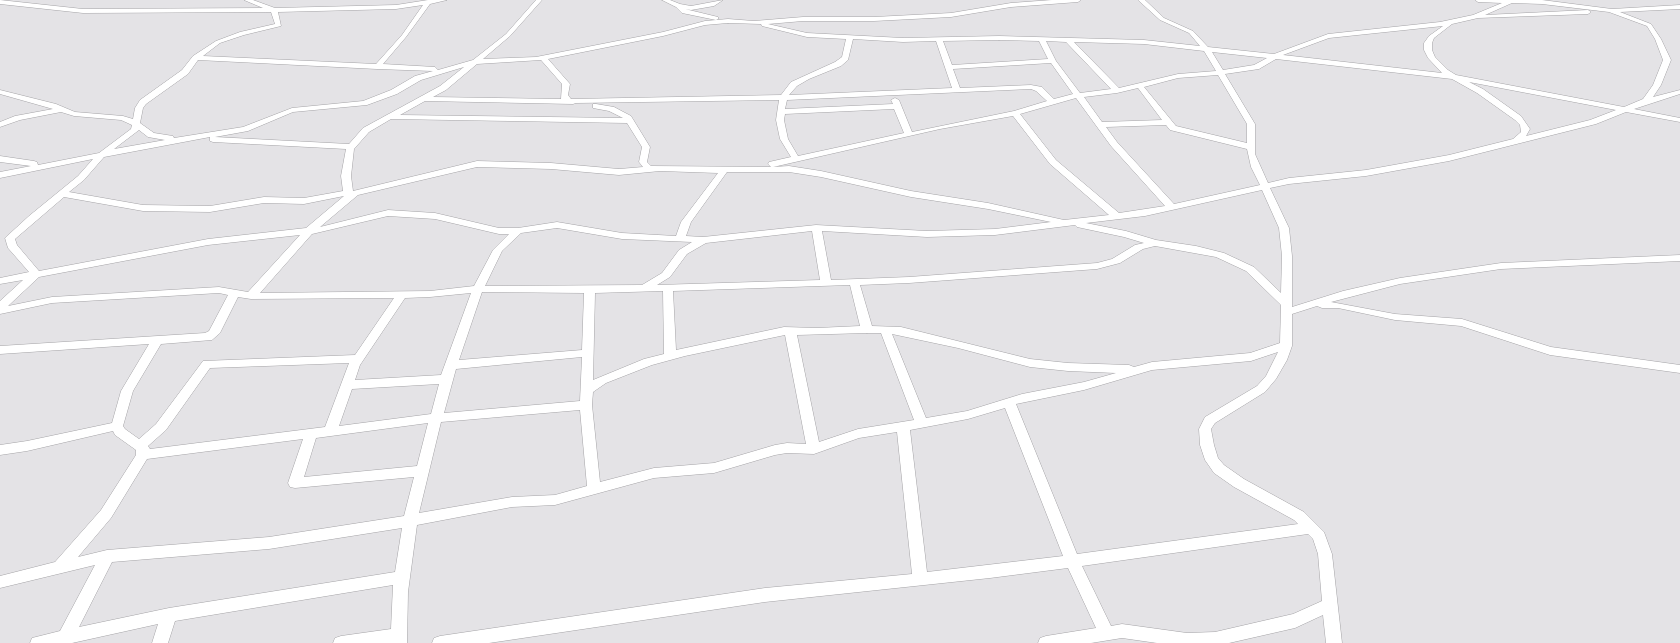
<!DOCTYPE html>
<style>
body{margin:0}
canvas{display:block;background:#e4e3e6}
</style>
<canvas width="1680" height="643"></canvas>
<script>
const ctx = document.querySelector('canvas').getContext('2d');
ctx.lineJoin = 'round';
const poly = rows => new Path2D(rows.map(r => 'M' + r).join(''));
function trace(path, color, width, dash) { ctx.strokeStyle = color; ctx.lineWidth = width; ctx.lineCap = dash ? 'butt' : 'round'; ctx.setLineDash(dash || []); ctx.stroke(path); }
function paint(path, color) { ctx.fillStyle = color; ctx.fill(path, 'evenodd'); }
const minor = poly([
 [0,0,83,9,263,8,244,0,253,0,275,8,396,5,428,0,447,0,430,4,406,37,383,64,435,67,438,70,473,60,506,34,536,0,542,0,510,36,483,59,536,57,663,32,705,21,728,19,754,21,803,17,874,17,951,13,1011,3,1052,0,1081,0,1078,2,1011,7,951,17,874,21,803,21,768,24,807,33,903,38,999,36,1144,40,1200,46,1189,33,1160,20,1138,0,1145,0,1164,18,1193,31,1208,47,1274,54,1328,34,1440,22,1473,15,1502,3,1478,2,1475,0,1542,0,1612,9,1680,5,1680,9,1620,12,1651,24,1661,39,1671,60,1661,85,1653,97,1680,90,1680,94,1634,109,1680,118,1680,122,1626,112,1596,124,1449,161,1366,176,1289,184,1270,188,1289,228,1292,256,1292,307,1343,291,1400,278,1501,263,1680,255,1680,261,1501,269,1400,284,1331,302,1395,314,1462,319,1551,347,1680,365,1680,373,1550,355,1461,326,1395,320,1338,308,1322,308,1317,306,1292,314,1292,346,1287,360,1276,379,1265,392,1215,423,1211,429,1214,445,1218,458,1224,465,1244,479,1304,512,1324,532,1332,554,1342,643,1326,643,1323,615,1295,628,1229,643,1157,643,1122,638,1091,643,1038,643,1040,638,1046,636,1096,628,1068,568,990,578,765,602,489,643,432,643,434,638,440,636,765,588,912,574,897,432,859,438,814,454,787,453,775,455,714,473,654,478,555,505,512,507,417,525,408,592,407,643,333,643,335,638,341,636,391,629,393,585,175,621,168,643,152,643,158,624,72,643,30,643,32,638,60,631,95,565,0,588,0,576,55,562,101,510,136,455,136,450,115,435,113,431,27,451,0,455,0,445,27,441,112,423,121,391,149,344,0,354,0,346,205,333,209,331,228,295,219,293,52,303,0,314,0,301,23,280,0,284,0,278,29,272,8,248,5,238,29,216,78,176,93,159,0,178,0,172,31,166,0,162,0,156,34,161,37,162,38,165,99,153,131,129,132,125,121,120,74,116,61,112,20,120,0,127,0,122,15,116,53,109,0,94,0,90,56,104,75,112,123,116,133,119,135,108,140,100,182,70,193,56,216,41,240,32,275,24,271,12,83,13,0,4,0,0],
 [1512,3,1542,4,1609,12,1647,26,1655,39,1663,60,1653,85,1643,99,1624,107,1456,75,1448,70,1435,57,1432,50,1432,43,1434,38,1452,24,1478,18,1588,14,1591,12,1588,10,1485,15,1512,3],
 [423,5,402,35,376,64,203,56,220,43,244,35,281,26,278,12,396,9,423,5],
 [728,23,761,24,762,26,807,37,846,39,842,57,835,62,791,82,781,95,571,99,568,95,570,84,548,59,663,36,705,25,728,23],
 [1443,26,1429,36,1424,43,1424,50,1428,58,1442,73,1283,55,1329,38,1443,26],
 [853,39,903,42,936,41,952,88,789,95,797,86,809,79,841,66,848,60,853,39],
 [999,40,1039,41,1048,59,952,65,943,41,999,40],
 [1046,41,1066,42,1111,89,1080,93,1056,61,1046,41],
 [1074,42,1144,44,1204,51,1216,71,1178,74,1119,88,1074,42],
 [1212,52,1267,58,1254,65,1223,70,1212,52],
 [1276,59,1452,79,1477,93,1515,120,1520,125,1521,132,1513,139,1449,155,1366,170,1289,178,1268,183,1255,154,1255,124,1225,74,1259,69,1276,59],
 [198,60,377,69,433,71,415,76,391,90,363,101,292,108,243,127,174,138,173,136,154,133,140,123,143,108,146,104,188,74,198,60],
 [541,60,562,84,561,99,433,97,446,90,477,64,541,60],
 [1051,63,1073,94,1054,99,1042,87,1031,85,960,88,953,69,1051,63],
 [464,67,440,86,363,128,349,144,215,137,248,131,293,112,367,105,397,94,421,80,464,67],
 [1218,75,1247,124,1247,143,1176,126,1144,87,1178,78,1218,75],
 [1469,82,1616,110,1590,120,1526,136,1530,129,1521,116,1483,89,1469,82],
 [1138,88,1162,120,1102,122,1084,97,1117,93,1138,88],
 [1031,89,1036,91,1047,101,1014,111,912,132,899,100,895,98,891,100,893,104,785,109,787,100,1031,89],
 [1076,98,1111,146,1165,206,1119,213,1056,160,1020,114,1076,98],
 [779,100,776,120,780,139,791,157,769,162,768,164,771,167,651,166,647,162,650,147,631,116,614,107,596,104,593,104,593,108,609,111,623,118,400,115,425,101,573,104,576,103,779,100],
 [894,109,904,133,798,156,788,139,784,120,785,114,894,109],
 [1013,116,1050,164,1109,215,1064,220,988,203,911,191,821,171,789,166,773,167,940,129,1013,116],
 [391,119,627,123,642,147,639,162,643,167,619,169,551,163,477,161,353,191,351,176,354,149,369,132,391,119],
 [1166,125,1170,130,1247,149,1251,167,1260,185,1174,204,1117,142,1106,127,1166,125],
 [139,130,148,137,165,140,114,149,139,130],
 [210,137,210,141,213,142,346,149,341,176,343,191,304,198,264,197,210,206,143,205,69,192,84,180,104,157,210,137],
 [477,167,551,169,619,175,660,171,718,173,681,222,676,236,622,233,557,222,518,228,499,228,435,213,388,210,320,227,358,195,477,167],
 [727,172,789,172,821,177,911,197,988,209,1051,222,995,229,927,231,816,225,703,237,686,236,691,222,727,172],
 [1262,190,1279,228,1282,256,1281,293,1254,267,1224,253,1196,246,1156,240,1126,231,1086,223,1145,216,1262,190],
 [344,196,306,228,208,239,39,271,17,245,15,239,64,197,143,211,210,212,264,203,304,204,344,196],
 [388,216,435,219,499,234,509,234,493,250,474,286,430,291,260,293,312,234,388,216],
 [1075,225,1077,227,1124,237,1144,243,1135,245,1112,259,1097,263,909,277,831,280,822,231,927,237,995,235,1075,225],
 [557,228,622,239,692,242,679,250,662,273,642,285,485,286,502,251,521,233,557,228],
 [812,231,820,280,657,285,670,277,687,254,706,243,812,231],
 [300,235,248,292,219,287,52,297,8,306,39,277,208,245,300,235],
 [1155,246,1216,257,1246,271,1281,305,1280,343,1250,353,1152,362,1134,367,1129,365,1068,363,1030,359,901,327,872,326,860,285,909,283,1097,269,1120,263,1143,249,1155,246],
 [850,285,860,326,817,328,784,327,676,350,673,291,850,285],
 [663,291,664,354,644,359,593,380,595,293,663,291],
 [482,292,584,293,582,350,459,360,482,292],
 [471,293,441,375,355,380,360,365,405,298,430,297,471,293],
 [238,297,251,299,394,298,355,355,203,361,156,424,139,439,125,429,123,426,133,391,161,344,212,340,220,333,238,297],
 [867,333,881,333,914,420,858,429,819,442,797,335,867,333],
 [892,334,958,348,1030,367,1068,371,1116,373,1084,382,1022,394,967,411,926,418,892,334],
 [785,335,806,444,787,443,775,445,714,463,654,468,600,482,592,405,593,392,606,383,652,365,685,356,785,335],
 [1278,352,1266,376,1257,386,1205,417,1199,429,1200,445,1205,460,1214,473,1234,487,1294,520,1298,524,1077,554,1016,404,1084,390,1152,370,1251,361,1278,352],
 [582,357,580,401,444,413,456,369,582,357],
 [349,363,325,427,150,449,148,446,166,430,210,368,349,363],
 [439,384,431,414,339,426,352,389,439,384],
 [1005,408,1063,556,927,572,910,430,968,419,1005,408],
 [580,410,587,486,555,495,512,497,419,513,441,422,580,410],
 [428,423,417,466,304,477,316,438,428,423],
 [303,439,288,483,290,487,295,488,414,477,404,516,269,537,107,550,78,557,111,518,147,459,303,439],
 [402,528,395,572,169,608,79,627,112,562,269,549,402,528],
 [1308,534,1313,539,1318,554,1322,601,1293,614,1215,632,1187,633,1122,624,1111,626,1082,566,1308,534],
 [662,0,670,0,680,4,691,6,723,0,714,6,691,10,685,9,718,17,718,19,716,20,682,13,676,7,662,0]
]);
trace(minor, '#a4a3a6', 1);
paint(minor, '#fff');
</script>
